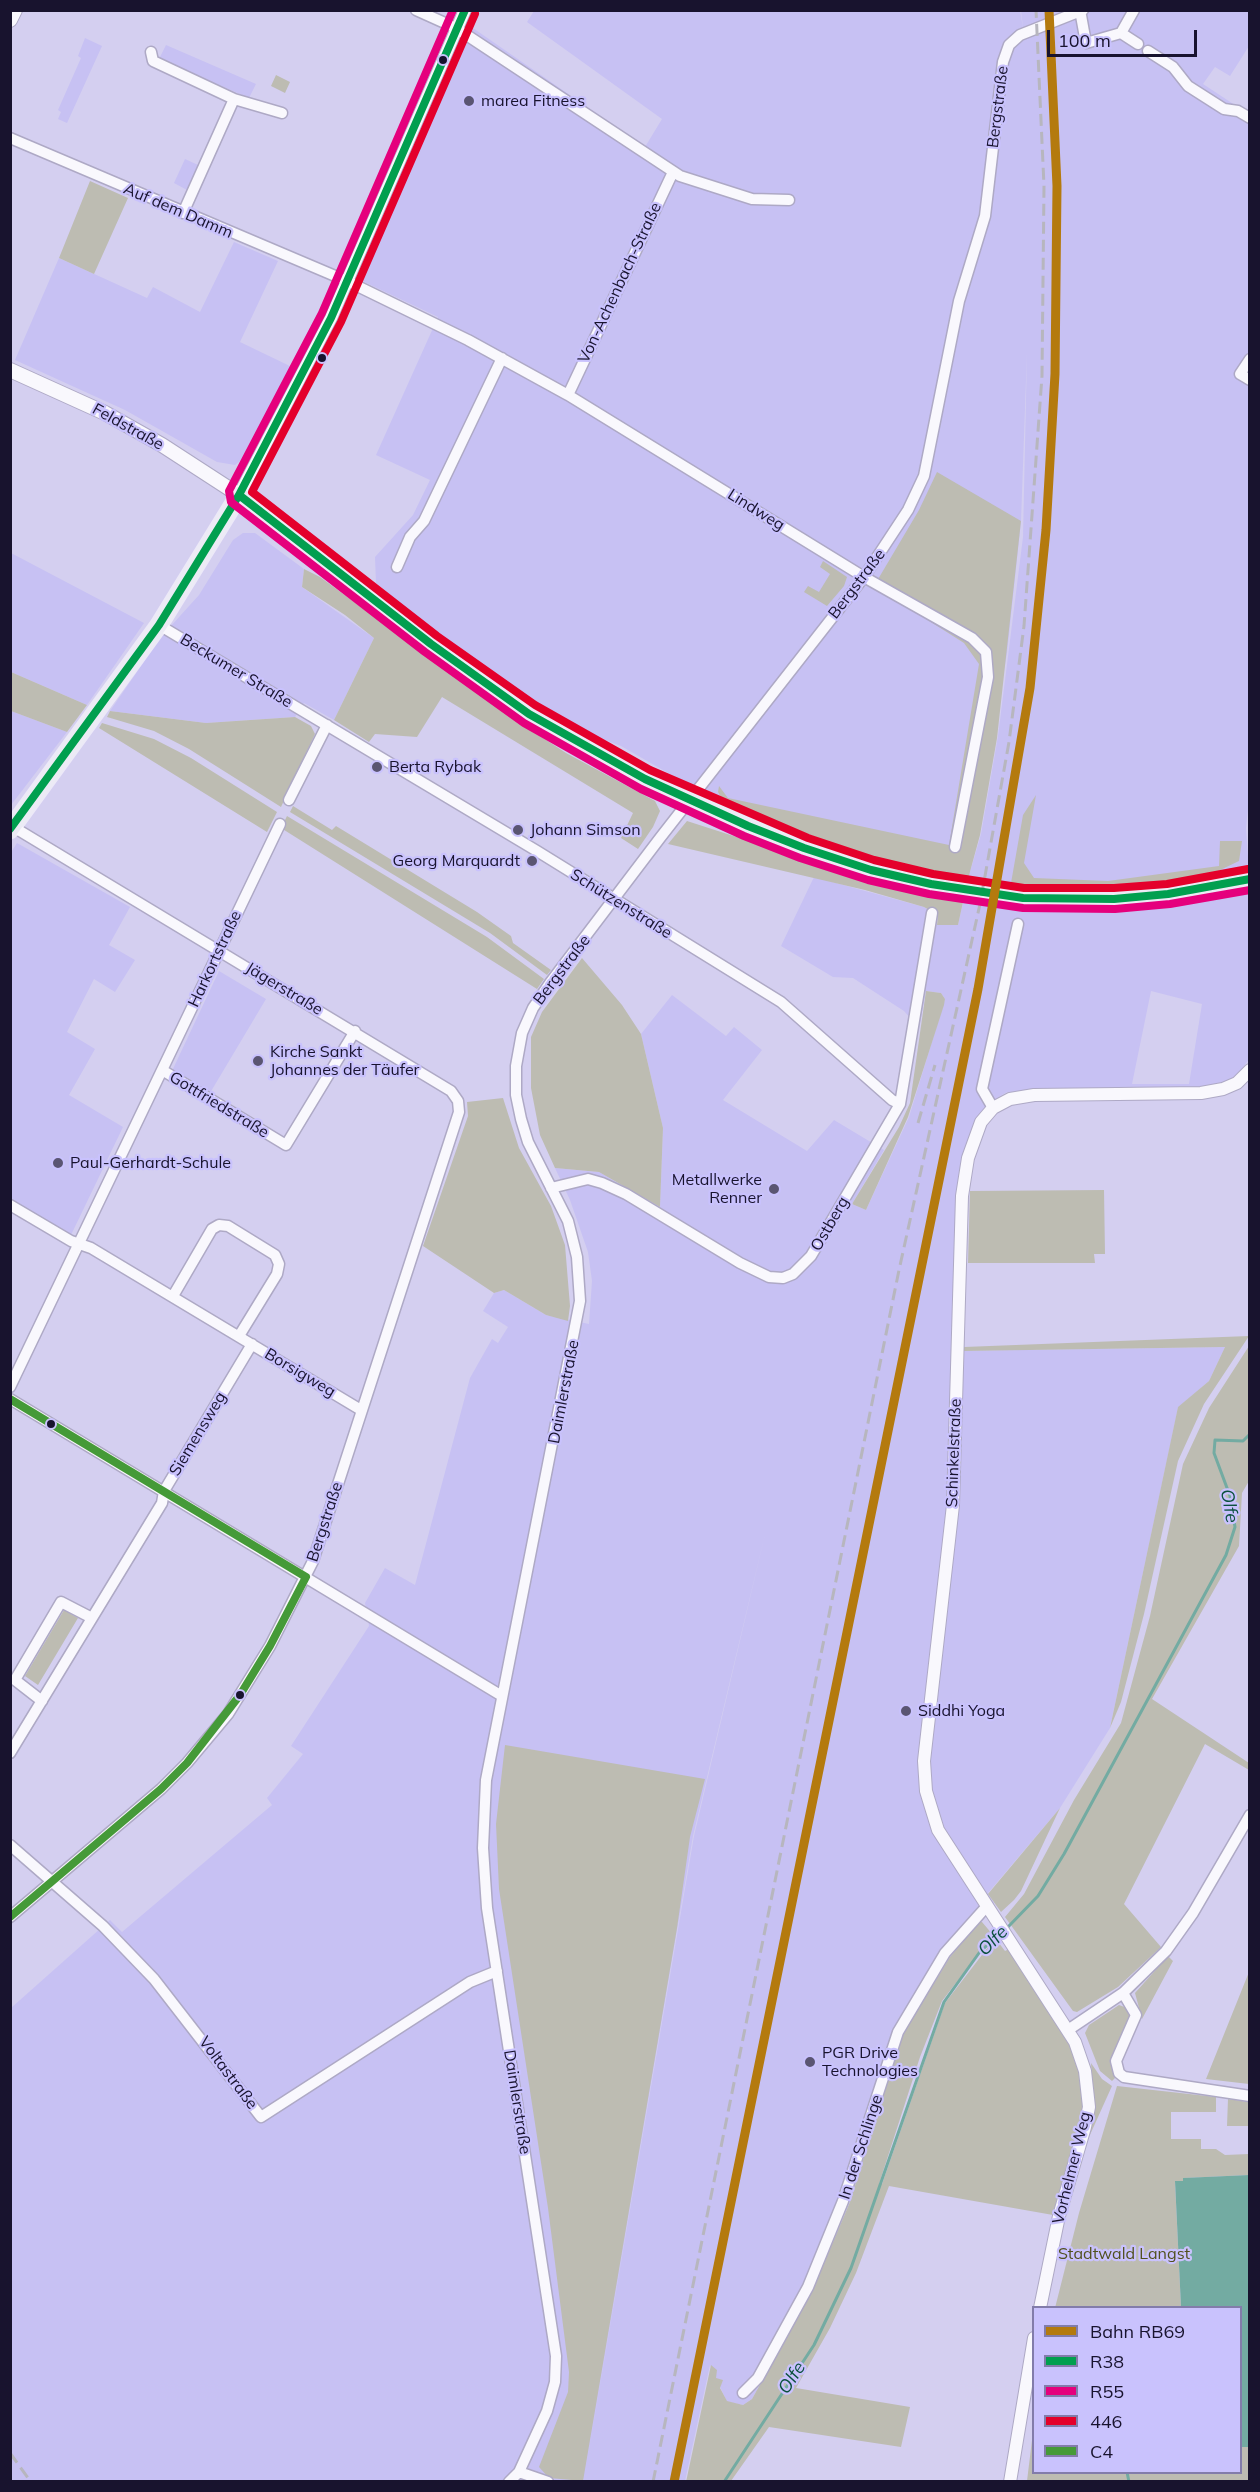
<!DOCTYPE html>
<meta charset="utf-8">
<style>
body{margin:0}
#map{position:relative;width:1260px;height:2492px;overflow:hidden;background:#d4cff0;font-family:Mulish,sans-serif}
canvas{display:block}
.frame{position:absolute;inset:0;border:12px solid #18132e;pointer-events:none}
.legend{position:absolute;left:1032px;top:2306px;width:210px;height:168px;box-sizing:border-box;background:#c9c2fd;border:2px solid #827caa;margin:0;padding:8px 10px;list-style:none;font-size:18px;color:#18132e}
.legend li{display:flex;align-items:center;gap:12px;height:30px}
.legend b{width:30px;border:2px solid #827caa}
.scale{position:absolute;left:1047px;top:30px;width:150px;height:27px;box-sizing:border-box;border:3px solid #18132e;border-top:0;padding-left:8px;font-size:18px;line-height:21px;white-space:nowrap;color:#18132e;-webkit-text-stroke:4px #c9c2fd;paint-order:stroke}
</style>
<div id="map">
<canvas width="1260" height="2492"></canvas>
<div class="frame"></div>
<ul class="legend">
<li><b style="height:8px;background:#b47a0e"></b>Bahn RB69</li>
<li><b style="height:8px;background:#019f4f"></b>R38</li>
<li><b style="height:8px;background:#e5007d"></b>R55</li>
<li><b style="height:8px;background:#e4002b"></b>446</li>
<li><b style="height:8px;background:#459a38"></b>C4</li>
</ul>
<div class="scale">100 m</div>
</div>
<script>
const ctx = document.querySelector('canvas').getContext('2d');
ctx.lineJoin = 'round';
function paint(path, color) { ctx.fillStyle = color; ctx.fill(path, 'evenodd'); }
const poly = rows => new Path2D(rows.map(r => 'M' + r).join(''));
function trace(path, color, width, dash) { ctx.strokeStyle = color; ctx.lineWidth = width; ctx.lineCap = dash ? 'butt' : 'round'; ctx.setLineDash(dash || []); ctx.stroke(path); }
function label(font, color, halo, rows, align = 'center') {
  ctx.font = font + ' Mulish,sans-serif'; ctx.lineWidth = 4.5; ctx.setLineDash([]); ctx.textBaseline = 'middle'; ctx.strokeStyle = halo; ctx.fillStyle = color; for (const [text, x, y, turn = 0] of rows) {
    ctx.save(); ctx.translate(x, y); ctx.rotate((+turn || 0) * Math.PI / 180); ctx.textAlign = isNaN(turn) ? turn : align; if (halo) ctx.strokeText(text, 0, 0); ctx.fillText(text, 0, 0); ctx.restore();
  }
}
paint(poly([
 [1020,10,1023,28,1021,11,1249,11,1249,46,1230,76,1215,67,1203,84,1250,115,1250,790,1246,828,1250,886,1249,1059,1236,1077,1221,1083,1198,1087,1007,1092,990,1102,976,1119,963,1157,957,1195,951,1351,1225,1347,1209,1381,1178,1408,1110,1728,1060,1808,988,1893,994,1903,950,1957,902,2035,850,2202,813,2289,752,2399,743,2405,727,2402,710,2365,685,2481,584,2482,584,2479,583,2482,11,2481,11,2008,110,1920,122,1932,272,1805,267,1798,303,1754,291,1746,369,1626,365,1603,385,1568,415,1585,470,1378,492,1339,498,1343,508,1327,483,1311,494,1293,504,1290,546,1315,589,1324,592,1281,588,1252,570,1200,555,1168,599,1172,660,1207,663,1128,641,1034,672,995,726,1036,734,1027,762,1050,723,1100,807,1151,834,1120,884,1150,852,1204,866,1210,909,1117,945,999,941,993,926,991,919,1028,904,1011,853,978,833,977,781,946,814,877,924,907,938,915,937,925,958,925,968,880,920,871,857,853,798,833,689,785,621,746,589,734,536,705,443,639,376,583,375,557,413,515,430,480,376,455,438,317,356,278,470,26,645,147,662,119,527,22,534,11],
 [1027,352,1023,537,998,736,981,834,970,872,1007,653,1021,521],
 [1151,991,1202,1004,1189,1084,1132,1084],
 [766,1530,694,1836,584,2478,693,1836],
 [85,38,102,46,67,123,58,119,61,112,58,110,81,58,78,56],
 [166,45,256,84,249,98,159,59],
 [185,159,198,165,187,190,174,183],
 [234,242,278,261,240,342,294,368,248,455,235,465,217,462,125,410,15,360,59,258,147,298,153,287,200,312],
 [243,533,255,533,304,569,302,587,374,638,334,720,304,703,295,717,206,723,110,711,161,637,199,595,233,540],
 [11,553,144,623,87,705,11,672],
 [11,711,67,732,11,805],
 [17,843,130,907,109,945,135,960,115,992,94,979,67,1032,95,1049,69,1095,123,1127,71,1235,11,1199,10,854],
 [219,971,266,999,210,1093,172,1071]
]), '#c7c1f3');
paint(poly([
 [276,75,290,82,285,93,271,86],
 [90,181,128,198,94,274,59,258],
 [937,472,1021,521,997,738,980,835,968,879,921,871,857,853,729,803,722,799,718,792,719,786,728,798,949,845,979,664,964,643,874,586,919,510],
 [823,561,847,577,844,586,827,606,804,592,808,586,819,592,830,574,820,567],
 [304,569,320,577,517,721,566,753,655,801,660,811,653,827,638,849,621,838,633,813,442,697,417,737,375,734,369,742,334,720,374,638,345,615,302,587],
 [10,672,11,672,87,705,67,732,11,711],
 [110,711,206,723,295,717,311,726,315,734,281,807,189,749,154,731,107,717],
 [102,723,154,739,191,758,277,812,267,832,99,728],
 [1036,795,1024,863,1034,878,1108,881,1219,866,1220,841,1242,841,1239,861,1218,871,1141,886,1029,887,1011,883,1023,815],
 [293,806,332,830,336,826,477,912,511,936,513,943,551,970,547,975,490,933,290,812],
 [287,816,487,937,544,979,537,989,281,828],
 [687,821,842,871,963,902,958,925,937,925,938,915,924,907,865,890,668,844],
 [582,958,622,1005,641,1034,663,1128,660,1207,599,1172,555,1168,540,1135,531,1088,531,1037,542,1012],
 [926,991,941,993,945,999,944,1005,908,1117,866,1210,852,1204,899,1127,910,1103],
 [503,1098,519,1148,551,1206,565,1245,570,1306,568,1321,546,1315,504,1290,494,1293,423,1246,468,1116,467,1102],
 [1104,1190,1105,1254,1094,1254,1095,1263,968,1263,970,1191],
 [1249,1336,1204,1404,1178,1461,1144,1614,1121,1702,1110,1728,1178,1407,1209,1381,1225,1347,963,1351,964,1347],
 [1249,1346,1249,1481,1242,1493,1239,1546,1152,1699,1249,1763,1249,1770,1205,1744,1124,1904,1161,1947,1118,1987,1077,2012,1073,2011,1005,1917,1024,1894,1074,1800,1121,1723,1150,1616,1183,1464,1209,1408],
 [64,1610,78,1618,38,1685,25,1676],
 [505,1745,705,1779,690,1837,677,1928,583,2481,549,2478,539,2467,568,2392,569,2372,548,2208,499,1889,496,1824],
 [1060,1808,1021,1891,1014,1900,1001,1912,988,1894],
 [979,1922,982,1922,993,1935,942,2001,920,2057,879,2184,882,2184,945,2003,995,1938,1005,1951,1009,1949,1064,2032,1077,2057,1084,2105,1080,2126,1053,2215,889,2186,856,2273,830,2328,796,2388,910,2407,901,2447,769,2427,731,2481,686,2482,711,2365,717,2370,716,2378,723,2380,720,2388,727,2401,743,2405,752,2399,813,2289,850,2202,902,2035,950,1957],
 [1168,1956,1173,1961,1142,2019,1135,1993],
 [1249,1972,1249,2084,1206,2079],
 [1119,2005,1127,2008,1130,2019,1111,2060,1115,2078,1112,2081,1100,2071,1085,2033,1089,2025],
 [1091,2063,1102,2079,1112,2086,1089,2137,1094,2105],
 [1117,2086,1216,2097,1216,2112,1171,2112,1171,2139,1201,2139,1201,2149,1216,2149,1225,2155,1249,2154,1249,2175,1184,2178,1183,2181,1175,2182,1181,2307,1055,2308,1079,2213],
 [1228,2099,1249,2102,1249,2126,1227,2126],
 [1033,2432,1034,2472,1240,2472,1241,2447,1249,2447,1249,2481,1027,2481]
]), '#bdbcb2');
paint(poly([
 [1249,2175,1250,2447,1241,2447,1240,2308,1181,2307,1175,2181,1183,2181,1183,2178]
]), '#73aba2');
trace(poly([
 [1007,1928,1038,1896,1064,1854,1226,1555,1235,1527,1230,1496,1214,1453,1215,1440,1243,1441,1250,1434],
 [1127,2472,1129,2482],
 [724,2482,814,2345,851,2268,944,2002,979,1953,1001,1932]
]), '#73aba2', 3);
const minor = poly([
 [416,10,456,28,680,176,752,199,789,200],
 [1080,10,1086,43,1121,33,1134,10],
 [1121,33,1138,44],
 [1148,51,1173,67,1188,86,1224,109,1238,111,1250,118],
 [151,52,153,61,234,99,183,213],
 [234,99,282,113],
 [10,138,347,281,468,340,568,395,864,577,972,638,986,652,988,677,955,847],
 [1250,359,1240,374,1250,380],
 [568,395,673,172],
 [397,567,410,537,424,521,502,358],
 [159,625,537,851,781,1002,892,1100,900,1104],
 [289,800,327,725],
 [10,825,451,1091,458,1101,459,1112,313,1561,270,1646,228,1714,187,1763,161,1789,10,1917],
 [162,1070,286,1145,355,1031],
 [993,1108,982,1089,1018,924],
 [551,1188,588,1179,602,1183,626,1194,740,1263,769,1277,783,1278,793,1274,811,1256,900,1104,932,913],
 [10,1205,71,1241,91,1248,361,1410],
 [173,1296,212,1229,219,1225,228,1226,275,1255,279,1264,277,1274,239,1336],
 [10,1387,280,824],
 [10,1399,502,1696],
 [42,1701,15,1680,61,1602,92,1618],
 [10,1753,162,1503,164,1491,252,1344],
 [10,1845,103,1926,154,1979,261,2117,470,1982,497,1971],
 [1123,1993,1136,2015,1116,2061,1119,2073,1124,2077,1250,2096],
 [1068,2030,1123,1993,1166,1951,1193,1913,1250,1815],
 [743,2393,758,2378,808,2287,843,2201,898,2032,945,1953,987,1906],
 [519,2472,548,2482],
 [509,2482,519,2472,547,2411,555,2382,556,2356,487,1908,483,1848,486,1780,580,1301,577,1257,568,1221,528,1142,521,1119,516,1095,516,1066,522,1033,533,1008,550,983,660,838,864,577,908,510,924,476,959,301,985,216,1003,62,1009,45,1020,35,1083,10]
]);
const tertiary = poly([
 [239,495,331,318,465,10],
 [1040,2308,1059,2216,1085,2127,1089,2107,1085,2071,1075,2042,938,1830,926,1791,924,1761,953,1505,962,1196,968,1158,981,1122,993,1108,1010,1099,1034,1095,1201,1093,1223,1089,1237,1083,1250,1070],
 [1010,2482,1034,2338]
]);
const secondary = poly([
 [10,20,15,10],
 [10,370,105,413,162,445,239,495]
]);
const primary = poly([
 [10,830,159,625,239,495,431,644,529,714,645,779,748,826,804,848,871,870,931,884,1023,898,1114,899,1168,894,1250,879]
]);
trace(minor, '#aea9c5', 13);
trace(tertiary, '#aea9c5', 14);
trace(secondary, '#aea9c5', 16);
trace(primary, '#ece9f8', 19);
trace(minor, '#f9f8fd', 10);
trace(tertiary, '#f9f8fd', 12);
trace(secondary, '#f9f8fd', 14);
trace(primary, '#ecebf5', 16);
trace(poly([
 [918,1123,935,1065],
 [10,2453,31,2482],
 [653,2482,899,1270,980,904,1009,742,1024,626,1042,376,1044,186,1036,10]
]), '#b7b6be', 3, [12, 6]);
trace(poly([
 [239,495,431,644,529,714,645,779,748,826,804,848,871,870,931,884,1023,898,1114,899,1168,894,1250,879],
 [10,829,159,625,239,495,331,318,465,10]
]), '#019f4f', 8);
trace(poly([
 [453,10,322,313,229,491,231,502,425,652,524,723,641,789,744,836,800,858,868,880,929,894,1023,908,1115,909,1170,904,1250,890]
]), '#e5007d', 8);
trace(poly([
 [475,14,341,322,252,492,437,636,535,705,650,770,808,838,874,860,933,874,1024,888,1114,888,1167,884,1248,869]
]), '#e4002b', 8);
trace(poly([
 [10,1399,306,1577],
 [10,1917,161,1789,187,1763,240,1695,270,1646,306,1577]
]), '#459a38', 8);
trace(poly([
 [674,2482,978,989,1030,688,1046,530,1055,374,1057,186,1049,10]
]), '#b47a0e', 9);
for (const [x, y, r, color] of [
 [443,60,5,"#18132e"],
 [469,101,6,"#5a5572"],
 [322,358,5,"#18132e"],
 [377,767,6,"#5a5572"],
 [518,830,6,"#5a5572"],
 [532,861,6,"#5a5572"],
 [258,1061,6,"#5a5572"],
 [58,1163,6,"#5a5572"],
 [774,1189,6,"#5a5572"],
 [51,1424,5,"#18132e"],
 [240,1695,5,"#18132e"],
 [906,1711,6,"#5a5572"],
 [810,2062,6,"#5a5572"]
]) { const dot = new Path2D(); dot.arc(x, y, r, 0, 2 * Math.PI); ctx.fillStyle = color; ctx.fill(dot); trace(dot, '#c9c2fd', 2); }
label('16px', '#18132e', '#c9c2fd', [
 ["marea Fitness",481,101],
 ["Berta Rybak",389,767],
 ["Johann Simson",530,830],
 ["Georg Marquardt",520,861,"right"],
 ["Kirche Sankt",270,1052],
 ["Johannes der Täufer",270,1070],
 ["Paul-Gerhardt-Schule",70,1163],
 ["Metallwerke",762,1180,"right"],
 ["Renner",762,1198,"right"],
 ["Siddhi Yoga",918,1711],
 ["PGR Drive",822,2053],
 ["Technologies",822,2071]
], 'left');
label('16px', '#18132e', '#c9c2fd', [
 ["Bergstraße",998,107,-83],
 ["Auf dem Damm",178,211,23],
 ["Von-Achenbach-Straße",620,283,-65],
 ["Feldstraße",128,427,29],
 ["Lindweg",756,510,32],
 ["Bergstraße",857,584,-53],
 ["Beckumer Straße",236,671,31],
 ["Schützenstraße",621,904,32],
 ["Harkortstraße",215,959,-65],
 ["Bergstraße",562,970,-53],
 ["Jägerstraße",284,989,31],
 ["Gottfriedstraße",219,1105,31],
 ["Ostberg",830,1224,-60],
 ["Borsigweg",300,1373,31],
 ["Daimlerstraße",564,1392,-79],
 ["Siemensweg",198,1434,-59],
 ["Schinkelstraße",954,1453,-88],
 ["Bergstraße",325,1522,-72],
 ["Voltastraße",228,2073,53],
 ["Daimlerstraße",517,2102,81],
 ["In der Schlinge",861,2147,-72],
 ["Vorhelmer Weg",1072,2168,-76]
]);
label('16px', '#51511e', '#c9c2fd', [
 ["Stadtwald Langst",1124,2254]
]);
label('italic 18px', '#0c513e', '#c9c2fd', [
 ["Olfe",1229,1506,80],
 ["Olfe",993,1941,-45],
 ["Olfe",792,2378,-57]
]);
</script>
